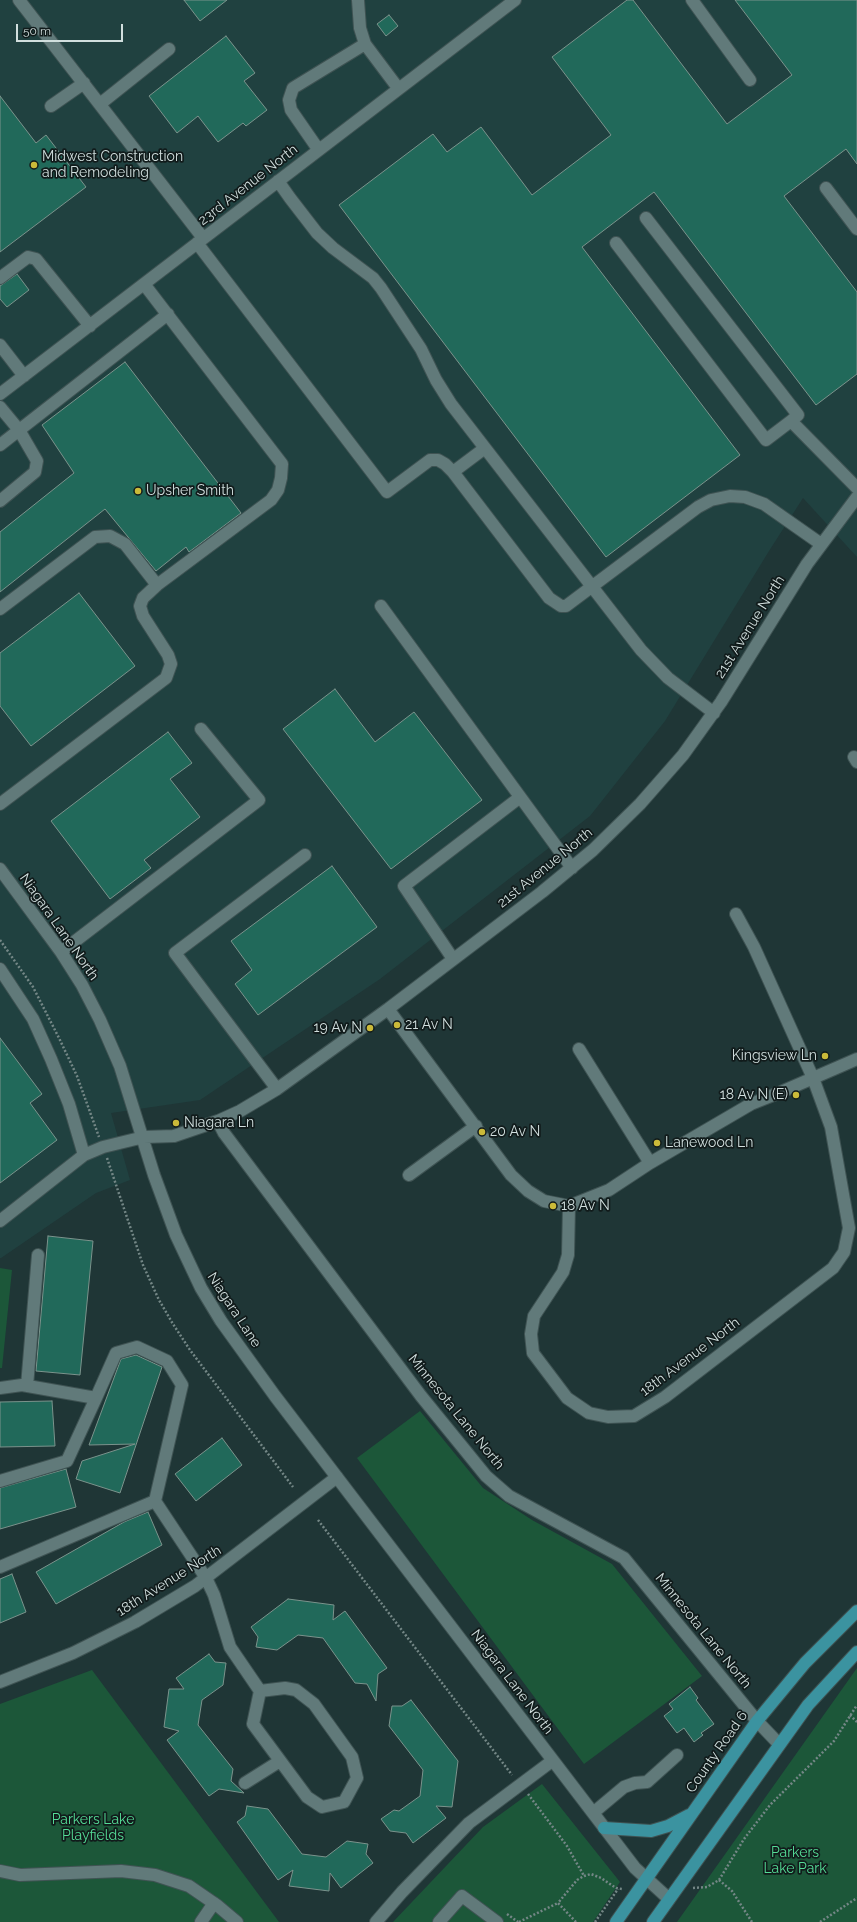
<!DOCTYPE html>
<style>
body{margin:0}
#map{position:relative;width:857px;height:1922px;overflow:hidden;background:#1f3636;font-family:Raleway,sans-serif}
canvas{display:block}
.scale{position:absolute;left:16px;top:24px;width:107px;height:18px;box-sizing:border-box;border:2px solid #d1dfde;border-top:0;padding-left:5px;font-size:12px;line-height:14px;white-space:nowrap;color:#d1dfde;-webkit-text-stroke:3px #111b1b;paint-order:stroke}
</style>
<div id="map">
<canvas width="857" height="1922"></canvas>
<div class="scale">50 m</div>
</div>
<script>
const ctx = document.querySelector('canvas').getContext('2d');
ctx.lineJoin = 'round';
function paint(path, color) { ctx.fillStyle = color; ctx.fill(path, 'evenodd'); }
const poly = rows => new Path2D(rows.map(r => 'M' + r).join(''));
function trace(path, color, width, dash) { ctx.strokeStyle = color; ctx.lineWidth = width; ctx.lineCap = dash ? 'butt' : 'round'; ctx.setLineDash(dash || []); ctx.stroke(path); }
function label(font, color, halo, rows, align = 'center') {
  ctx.font = font + ' Raleway,sans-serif'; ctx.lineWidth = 3.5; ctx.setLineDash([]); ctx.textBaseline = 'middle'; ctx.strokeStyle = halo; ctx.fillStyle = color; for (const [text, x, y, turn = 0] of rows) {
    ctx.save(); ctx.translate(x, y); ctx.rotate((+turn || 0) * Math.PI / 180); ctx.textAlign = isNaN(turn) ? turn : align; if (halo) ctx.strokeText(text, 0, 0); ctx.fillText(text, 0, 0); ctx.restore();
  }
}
paint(poly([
 [0,0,857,0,857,557,803,498,769,551,665,721,590,816,380,979,200,1100,111,1113,130,1180,96,1193,1,1258,0,1258]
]), '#204140');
paint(poly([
 [0,1268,12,1270,2,1368,0,1368],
 [420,1411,483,1488,532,1520,612,1564,702,1676,584,1764,357,1458],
 [857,1668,857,1922,677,1922],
 [92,1670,279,1922,0,1922,0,1704],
 [542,1784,620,1882,593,1922,393,1922,483,1827]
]), '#1c5739');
const building = poly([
 [184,0,227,0,200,21,184,0],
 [627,0,633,0,727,124,792,75,735,0,857,0,857,164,846,149,784,196,857,292,857,374,816,405,654,192,582,247,740,455,606,557,339,205,433,134,447,152,481,127,532,195,611,135,552,57,627,0],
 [389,15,398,26,386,36,377,24,389,15],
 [226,36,255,73,244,81,267,110,246,126,243,123,218,142,198,116,177,133,149,96,226,36],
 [0,96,36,143,46,135,86,187,0,252,0,96],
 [17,274,29,290,7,307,0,299,0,286,17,274],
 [125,362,241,513,189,552,186,547,156,571,105,509,0,592,0,532,74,473,42,425,125,362],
 [79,593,135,666,31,746,0,706,0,653,79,593],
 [335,689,375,742,414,712,482,800,391,869,283,729,335,689],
 [168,732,192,763,170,779,200,817,144,860,151,868,110,899,51,821,168,732],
 [332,866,377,927,258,1015,235,984,252,970,231,941,332,866],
 [0,1038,42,1094,30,1103,57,1140,0,1183,0,1038],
 [48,1236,93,1241,80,1375,36,1371,48,1236],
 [136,1355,162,1367,120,1493,76,1479,82,1461,135,1444,89,1445,121,1359,136,1355],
 [52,1401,55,1446,0,1447,0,1402,52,1401],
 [222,1438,242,1465,196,1501,175,1474,222,1438],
 [66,1469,76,1507,0,1529,0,1488,66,1469],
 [148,1512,162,1545,56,1604,36,1572,124,1522,148,1512],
 [12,1574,26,1612,0,1623,0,1579,12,1574],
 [288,1599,334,1605,333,1620,345,1611,387,1668,378,1674,376,1701,367,1684,355,1683,323,1638,298,1635,277,1650,256,1647,258,1637,251,1627,288,1599],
 [209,1654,215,1662,226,1663,223,1685,202,1700,198,1725,233,1769,231,1781,244,1793,219,1789,209,1796,167,1740,179,1731,164,1727,169,1689,184,1689,176,1678,209,1654],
 [690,1687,698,1698,696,1700,714,1724,701,1733,703,1735,694,1742,684,1728,677,1733,664,1716,673,1709,669,1704,690,1687],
 [411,1700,458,1761,452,1807,436,1806,446,1818,413,1843,406,1833,390,1831,381,1819,394,1810,399,1811,420,1796,423,1770,389,1726,392,1706,402,1706,411,1700],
 [247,1806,268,1809,302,1854,326,1857,347,1841,368,1844,366,1854,373,1863,341,1888,330,1873,329,1891,289,1886,293,1870,278,1880,237,1822,245,1816,247,1806]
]);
paint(building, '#21695a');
trace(building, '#7b938c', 1);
const minor = poly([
 [19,0,203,238],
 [358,0,360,28,365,44,398,88],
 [692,0,750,80],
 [100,104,169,49],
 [51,106,84,83],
 [318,149,291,110,289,100,293,88,365,44],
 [278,181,290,198,317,233,333,248,373,278,381,288,421,349,436,380,451,404,641,650,668,678,714,713],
 [826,188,857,229],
 [646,218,798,415,791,421,857,488],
 [197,243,387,492,430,460,438,460,445,464,453,472],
 [616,243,766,440,791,421],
 [0,278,28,257,36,259,90,326],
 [0,345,24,376],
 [0,394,515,0],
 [0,407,19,430,37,461,35,472,0,501],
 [0,445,168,314],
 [485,448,453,472,549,598,561,606,566,606,698,507,711,500,730,496,745,497,764,504,821,544],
 [381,606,572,868],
 [0,609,95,537,110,536,125,544,157,585],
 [854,757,857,762],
 [0,804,166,678,171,664,168,655,143,616,140,606,143,598,157,585,271,500,278,490,281,478,282,464,144,284],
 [0,869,61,952,82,985,100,1020,120,1066,154,1175,176,1235,201,1288,221,1321,275,1396,635,1868,669,1899],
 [61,952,259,800,201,729],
 [453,959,404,886,519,798],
 [0,969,33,1019,51,1059,69,1104,84,1155],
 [388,1009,511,1175,528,1191,544,1201,569,1206,609,1190,650,1163,751,1104,781,1092,857,1059],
 [579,1049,650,1163],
 [277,1089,175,953,305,855],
 [218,1121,224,1133,421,1396,486,1476,509,1496,624,1558,757,1721,779,1744],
 [409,1175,476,1126],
 [569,1206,568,1255,563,1272,534,1316,531,1334,533,1353,567,1398,589,1413,608,1417,634,1416,665,1397,833,1268,844,1252,849,1228,831,1127,813,1078,754,947,736,914],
 [0,1221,84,1155,103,1147,144,1137,174,1136,218,1121,240,1111,277,1089,388,1009,542,892,593,850,640,804,683,755,721,702,807,564,857,497],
 [27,1386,38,1255],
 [0,1388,22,1385,96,1398,116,1353,137,1347,167,1361,182,1385,155,1501,206,1578,214,1595,230,1647,260,1691,285,1688,296,1690,314,1704,352,1757,357,1778,344,1802,322,1807,307,1797,253,1724,260,1691],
 [0,1481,67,1461,96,1398],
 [0,1567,155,1501],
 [0,1682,73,1653,135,1622,195,1586,337,1477],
 [245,1783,280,1761],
 [593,1813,624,1787,635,1783,647,1782,677,1755],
 [0,1871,20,1875,121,1871,155,1875,189,1886,218,1906,237,1922],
 [201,1922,214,1903],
 [376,1922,402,1892,469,1823,552,1761],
 [439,1922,462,1896,497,1922]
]);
const major = poly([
 [604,1828,651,1831,668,1826,689,1815],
 [616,1922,757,1721,805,1663,857,1611],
 [653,1922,808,1705,857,1652]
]);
trace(minor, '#3f5353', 14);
trace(major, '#3f5353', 14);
trace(poly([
 [0,940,33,987,59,1038,77,1076,99,1137],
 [107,1158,143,1265,159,1300,173,1324,190,1350,293,1487],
 [318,1520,512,1775],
 [850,1715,857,1722],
 [528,1794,567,1846,584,1876],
 [719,1880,732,1891,752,1922],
 [693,1888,707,1887,719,1880,744,1839,770,1805,834,1741,857,1705],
 [507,1914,518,1922],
 [519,1922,558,1903],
 [576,1922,558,1903,577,1880,584,1876,591,1874,601,1878,616,1888,622,1889],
 [595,1922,618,1889],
 [820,1922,857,1898]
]), '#748786', 2.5, [2, 2]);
trace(minor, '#617a7a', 12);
trace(major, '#3b93a0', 12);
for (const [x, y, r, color] of [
 [34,165,4,"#cbba39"],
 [138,491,4,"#cbba39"],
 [397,1025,4,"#cbba39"],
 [370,1028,4,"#cbba39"],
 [825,1056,4,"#cbba39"],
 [796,1095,4,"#cbba39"],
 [176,1123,4,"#cbba39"],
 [482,1132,4,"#cbba39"],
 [657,1143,4,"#cbba39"],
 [553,1206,4,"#cbba39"]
]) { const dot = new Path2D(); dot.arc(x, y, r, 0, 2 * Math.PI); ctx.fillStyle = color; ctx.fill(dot); trace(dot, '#111b1b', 1.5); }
label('14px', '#d1dfde', '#111b1b', [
 ["Midwest Construction",42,157],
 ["and Remodeling",42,173],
 ["Upsher Smith",146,491],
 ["21 Av N",405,1025],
 ["19 Av N",362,1028,"right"],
 ["Kingsview Ln",817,1056,"right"],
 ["18 Av N (E)",788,1095,"right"],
 ["Niagara Ln",184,1123],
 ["20 Av N",490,1132],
 ["Lanewood Ln",665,1143],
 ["18 Av N",561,1206]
], 'left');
label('14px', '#d1dfde', '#111b1b', [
 ["23rd Avenue North",248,185,-38],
 ["21st Avenue North",750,627,-58],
 ["21st Avenue North",545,868,-39],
 ["Niagara Lane North",59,927,55],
 ["Niagara Lane",234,1310,57],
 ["18th Avenue North",690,1357,-37],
 ["Minnesota Lane North",456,1412,51],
 ["18th Avenue North",169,1581,-32],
 ["Minnesota Lane North",703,1631,51],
 ["Niagara Lane North",512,1682,53],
 ["County Road 6",717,1752,-55]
]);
label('14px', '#55dd97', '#111b1b', [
 ["Parkers Lake",93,1820],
 ["Playfields",93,1836],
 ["Parkers",795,1853],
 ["Lake Park",795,1869]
]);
</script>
